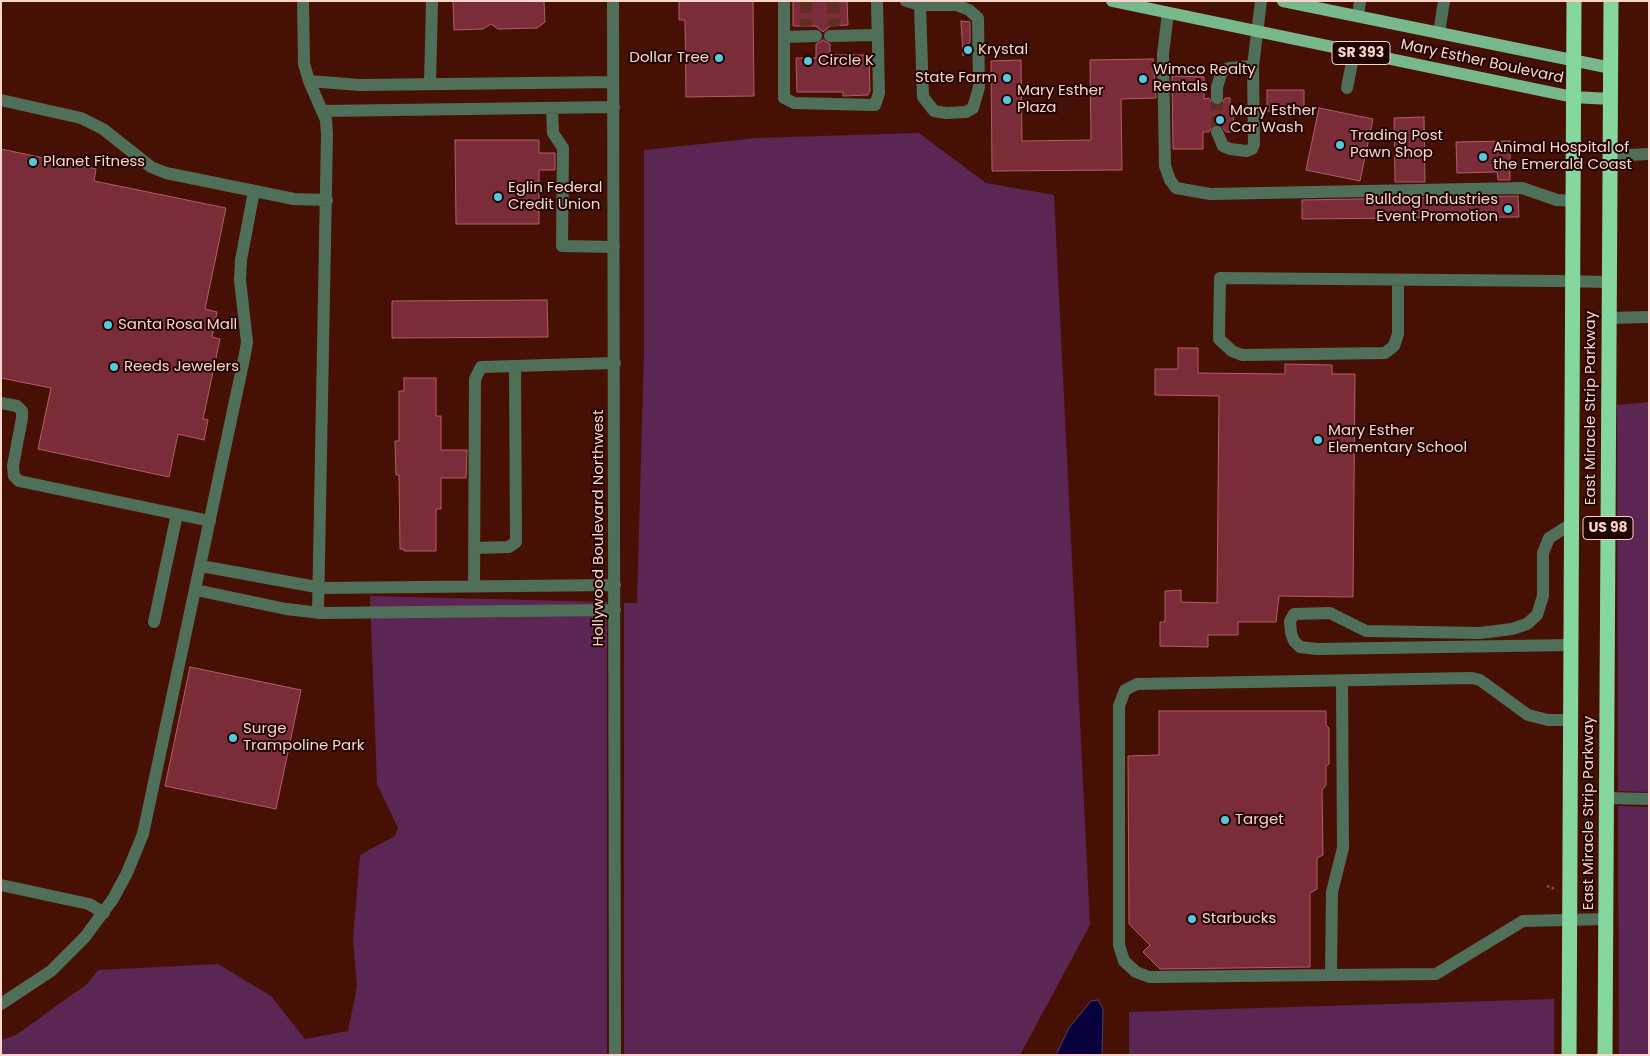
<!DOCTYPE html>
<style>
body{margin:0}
#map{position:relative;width:1650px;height:1056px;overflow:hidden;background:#471005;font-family:Poppins,sans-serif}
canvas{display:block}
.frame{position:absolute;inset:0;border:2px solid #fad5cc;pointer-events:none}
</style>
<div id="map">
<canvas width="1650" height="1056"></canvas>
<div class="frame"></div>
</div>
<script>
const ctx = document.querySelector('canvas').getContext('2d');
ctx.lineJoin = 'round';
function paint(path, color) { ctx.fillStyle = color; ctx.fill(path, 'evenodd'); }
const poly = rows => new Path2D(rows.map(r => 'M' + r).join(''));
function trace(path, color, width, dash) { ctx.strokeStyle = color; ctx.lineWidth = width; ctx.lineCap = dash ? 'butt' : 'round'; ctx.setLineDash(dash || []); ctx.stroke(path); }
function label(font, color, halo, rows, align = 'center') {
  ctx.font = font + ' Poppins,sans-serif'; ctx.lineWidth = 4; ctx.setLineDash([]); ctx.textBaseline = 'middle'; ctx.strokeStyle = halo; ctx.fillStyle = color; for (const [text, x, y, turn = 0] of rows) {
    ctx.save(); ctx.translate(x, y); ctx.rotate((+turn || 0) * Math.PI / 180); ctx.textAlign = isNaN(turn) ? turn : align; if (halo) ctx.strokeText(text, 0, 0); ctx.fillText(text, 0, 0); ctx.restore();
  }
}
paint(poly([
 [919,133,986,183,1054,195,1090,925,1020,1055,624,1055,624,603,637,603,644,351,644,150,757,138],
 [1649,402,1649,792,1618,791,1617,405],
 [370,596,607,602,607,1055,1,1055,1,1040,16,1035,87,984,98,970,218,964,271,996,305,1039,348,1031,357,987,353,939,360,855,395,836,398,828,377,784],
 [1618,806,1649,807,1649,1055,1619,1055],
 [1554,999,1554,1055,1129,1055,1129,1012]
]), '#5b2653');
const water = poly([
 [1098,1000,1103,1009,1102,1055,1056,1055,1069,1028,1091,1001,1098,1000]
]);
paint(water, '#07003c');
trace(water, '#504067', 1);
const building = poly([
 [453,1,544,1,545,22,537,28,498,29,491,24,483,29,454,30,453,1],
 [679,1,753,1,754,96,686,97,685,20,679,20,679,1],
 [793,1,847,1,848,25,830,26,823,32,816,26,793,26,793,1],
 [961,21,970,22,970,42,963,56,961,21],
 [823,40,830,44,830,55,869,55,870,91,868,95,843,96,843,92,797,92,796,58,816,58,816,44,823,40],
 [1153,59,1156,98,1121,99,1122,170,992,171,991,61,1021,60,1022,141,1091,140,1090,60,1153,59],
 [1172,76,1204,77,1204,99,1209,98,1213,105,1221,105,1225,98,1230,98,1230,108,1233,108,1234,132,1226,132,1221,125,1214,124,1209,132,1203,132,1203,149,1173,149,1172,76],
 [1267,90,1304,90,1304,111,1267,111,1267,90],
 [1319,108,1373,119,1360,181,1306,170,1319,108],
 [1424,117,1425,182,1395,182,1394,118,1424,117],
 [455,140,539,140,539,153,555,153,555,170,539,170,539,224,456,224,455,140],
 [1510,141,1510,180,1498,180,1497,172,1457,173,1456,142,1510,141],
 [1,149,96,169,94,181,226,208,205,309,217,312,212,337,220,339,203,419,208,420,204,440,178,434,169,477,38,449,51,388,1,378,1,149],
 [1518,196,1519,217,1302,219,1302,200,1518,196],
 [547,300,548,337,392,338,392,301,547,300],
 [1178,348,1198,348,1198,373,1285,374,1285,364,1332,365,1332,374,1355,374,1353,597,1279,596,1276,622,1238,622,1238,635,1208,635,1208,647,1160,646,1160,622,1165,622,1165,591,1181,590,1181,602,1217,603,1219,396,1155,395,1155,369,1178,369,1178,348],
 [404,378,436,378,436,416,441,416,441,450,467,450,466,478,441,478,441,509,436,509,436,551,404,551,404,549,400,549,399,475,396,475,395,441,399,441,399,391,404,391,404,378],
 [190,667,301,690,276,809,165,786,190,667],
 [1159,711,1326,711,1326,725,1329,728,1329,764,1326,766,1326,785,1322,790,1323,855,1317,858,1317,889,1310,893,1310,967,1160,969,1143,952,1150,945,1129,924,1128,756,1159,755,1159,711]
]);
paint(building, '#7a2d39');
trace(building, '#b25e68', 1);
trace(poly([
 [806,1,806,26],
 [833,1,834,26],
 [1217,98,1217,132]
]), '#622e23', 12, [12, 6]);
trace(poly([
 [1547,886,1555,889]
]), '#815046', 2.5, [2.5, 2.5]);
trace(poly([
 [303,1,304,64,309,81,326,120,327,134,318,613],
 [613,1,615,1055],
 [784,1,784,98,794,103,875,105,879,93,877,1],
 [906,1,920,5],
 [920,5,956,5,969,10,978,18,979,87,973,108,966,112,946,113,934,111,923,97,920,5],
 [1168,13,1163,54,1165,166,1170,180,1176,188,1210,194,1522,188,1557,200,1573,201],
 [1358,16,1360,1],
 [1439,33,1444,1],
 [830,36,877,35],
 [785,37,816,36],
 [1253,66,1261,1],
 [309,81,360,85,613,82],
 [430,84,432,1],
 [1347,88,1354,52],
 [1217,98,1217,87,1222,71,1229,68,1253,66,1254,144,1252,149,1247,151,1230,149,1223,146,1217,132],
 [1,100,81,118,103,129,151,167,166,173,294,199,327,200],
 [552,108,553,133,563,148,562,246,614,247],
 [322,111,614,107],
 [1610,156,1649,154],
 [1398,280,1398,334,1394,346,1385,353,1242,355,1232,351,1219,339,1220,278,1559,281,1609,282],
 [1609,318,1649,317],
 [1,403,17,406,22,411,22,418,13,466,14,476,19,481,210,521],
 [474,548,509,547,516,542,515,366],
 [201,566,322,588,615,585],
 [474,586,475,379,481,367,615,363],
 [196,590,286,609,321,613,615,610],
 [154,622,177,514],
 [1571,645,1317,649,1300,647,1294,641,1291,633,1290,621,1294,614,1330,613,1366,631,1480,633,1512,629,1527,624,1537,615,1543,596,1543,553,1549,538,1571,524],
 [1342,682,1343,848,1332,892,1331,975,1436,974,1523,921,1606,919],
 [1606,798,1649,799],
 [1,885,89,904,104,913],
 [1331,975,1149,977,1136,972,1124,961,1119,945,1119,706,1125,690,1137,684,1472,678,1480,680,1528,715,1548,720,1570,720],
 [1,1004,51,971,85,937,113,899,127,873,143,834,245,354,247,342,240,280,241,260,254,191]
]), '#506f59', 12);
trace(poly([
 [1112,1,1573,97,1611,99],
 [1283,1,1611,68]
]), '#77b98b', 12);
trace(poly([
 [1569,1055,1574,1],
 [1605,1055,1611,1]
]), '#86d69f', 15);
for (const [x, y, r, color] of [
 [968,50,5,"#56c9e1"],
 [719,58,5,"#56c9e1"],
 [808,61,5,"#56c9e1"],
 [1007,78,5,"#56c9e1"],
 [1143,79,5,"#56c9e1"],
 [1007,100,5,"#56c9e1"],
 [1220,120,5,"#56c9e1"],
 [1340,145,5,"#56c9e1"],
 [1483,157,5,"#56c9e1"],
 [33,162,5,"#56c9e1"],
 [498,197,5,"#56c9e1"],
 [1508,209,5,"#56c9e1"],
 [108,325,5,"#56c9e1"],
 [114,367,5,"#56c9e1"],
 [1318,440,5,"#56c9e1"],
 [233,738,5,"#56c9e1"],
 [1225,820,5,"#56c9e1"],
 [1192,919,5,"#56c9e1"]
]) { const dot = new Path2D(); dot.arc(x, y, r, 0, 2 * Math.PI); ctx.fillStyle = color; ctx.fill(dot); trace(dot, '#210401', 2); }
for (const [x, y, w] of [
 [1361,53,58],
 [1608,528,50]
]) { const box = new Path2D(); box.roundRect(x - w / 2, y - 11.5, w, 23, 4); ctx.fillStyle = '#210401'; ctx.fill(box); trace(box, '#fad5cc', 1); }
label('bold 14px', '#fad5cc', null, [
 ["SR 393",1361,53],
 ["US 98",1608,528]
]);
label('15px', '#fad5cc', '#210401', [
 ["Krystal",978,50],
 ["Dollar Tree",709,58,"right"],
 ["Circle K",818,61],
 ["Wimco Realty",1153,70],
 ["Rentals",1153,87],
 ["State Farm",997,78,"right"],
 ["Mary Esther",1017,91],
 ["Plaza",1017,108],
 ["Mary Esther",1230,111],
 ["Car Wash",1230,128],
 ["Trading Post",1350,136],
 ["Pawn Shop",1350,153],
 ["Animal Hospital of",1493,148],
 ["the Emerald Coast",1493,165],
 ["Planet Fitness",43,162],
 ["Eglin Federal",508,188],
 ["Credit Union",508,205],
 ["Bulldog Industries",1498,200,"right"],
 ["Event Promotion",1498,217,"right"],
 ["Santa Rosa Mall",118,325],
 ["Reeds Jewelers",124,367],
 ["Mary Esther",1328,431],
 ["Elementary School",1328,448],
 ["Surge",243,729],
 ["Trampoline Park",243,746],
 ["Target",1235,820],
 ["Starbucks",1202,919]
], 'left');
label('15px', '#fad5cc', '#210401', [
 ["Mary Esther Boulevard",1482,62,12],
 ["East Miracle Strip Parkway",1591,408,-90],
 ["Hollywood Boulevard Northwest",599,528,-90],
 ["East Miracle Strip Parkway",1589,813,-90]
]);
</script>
